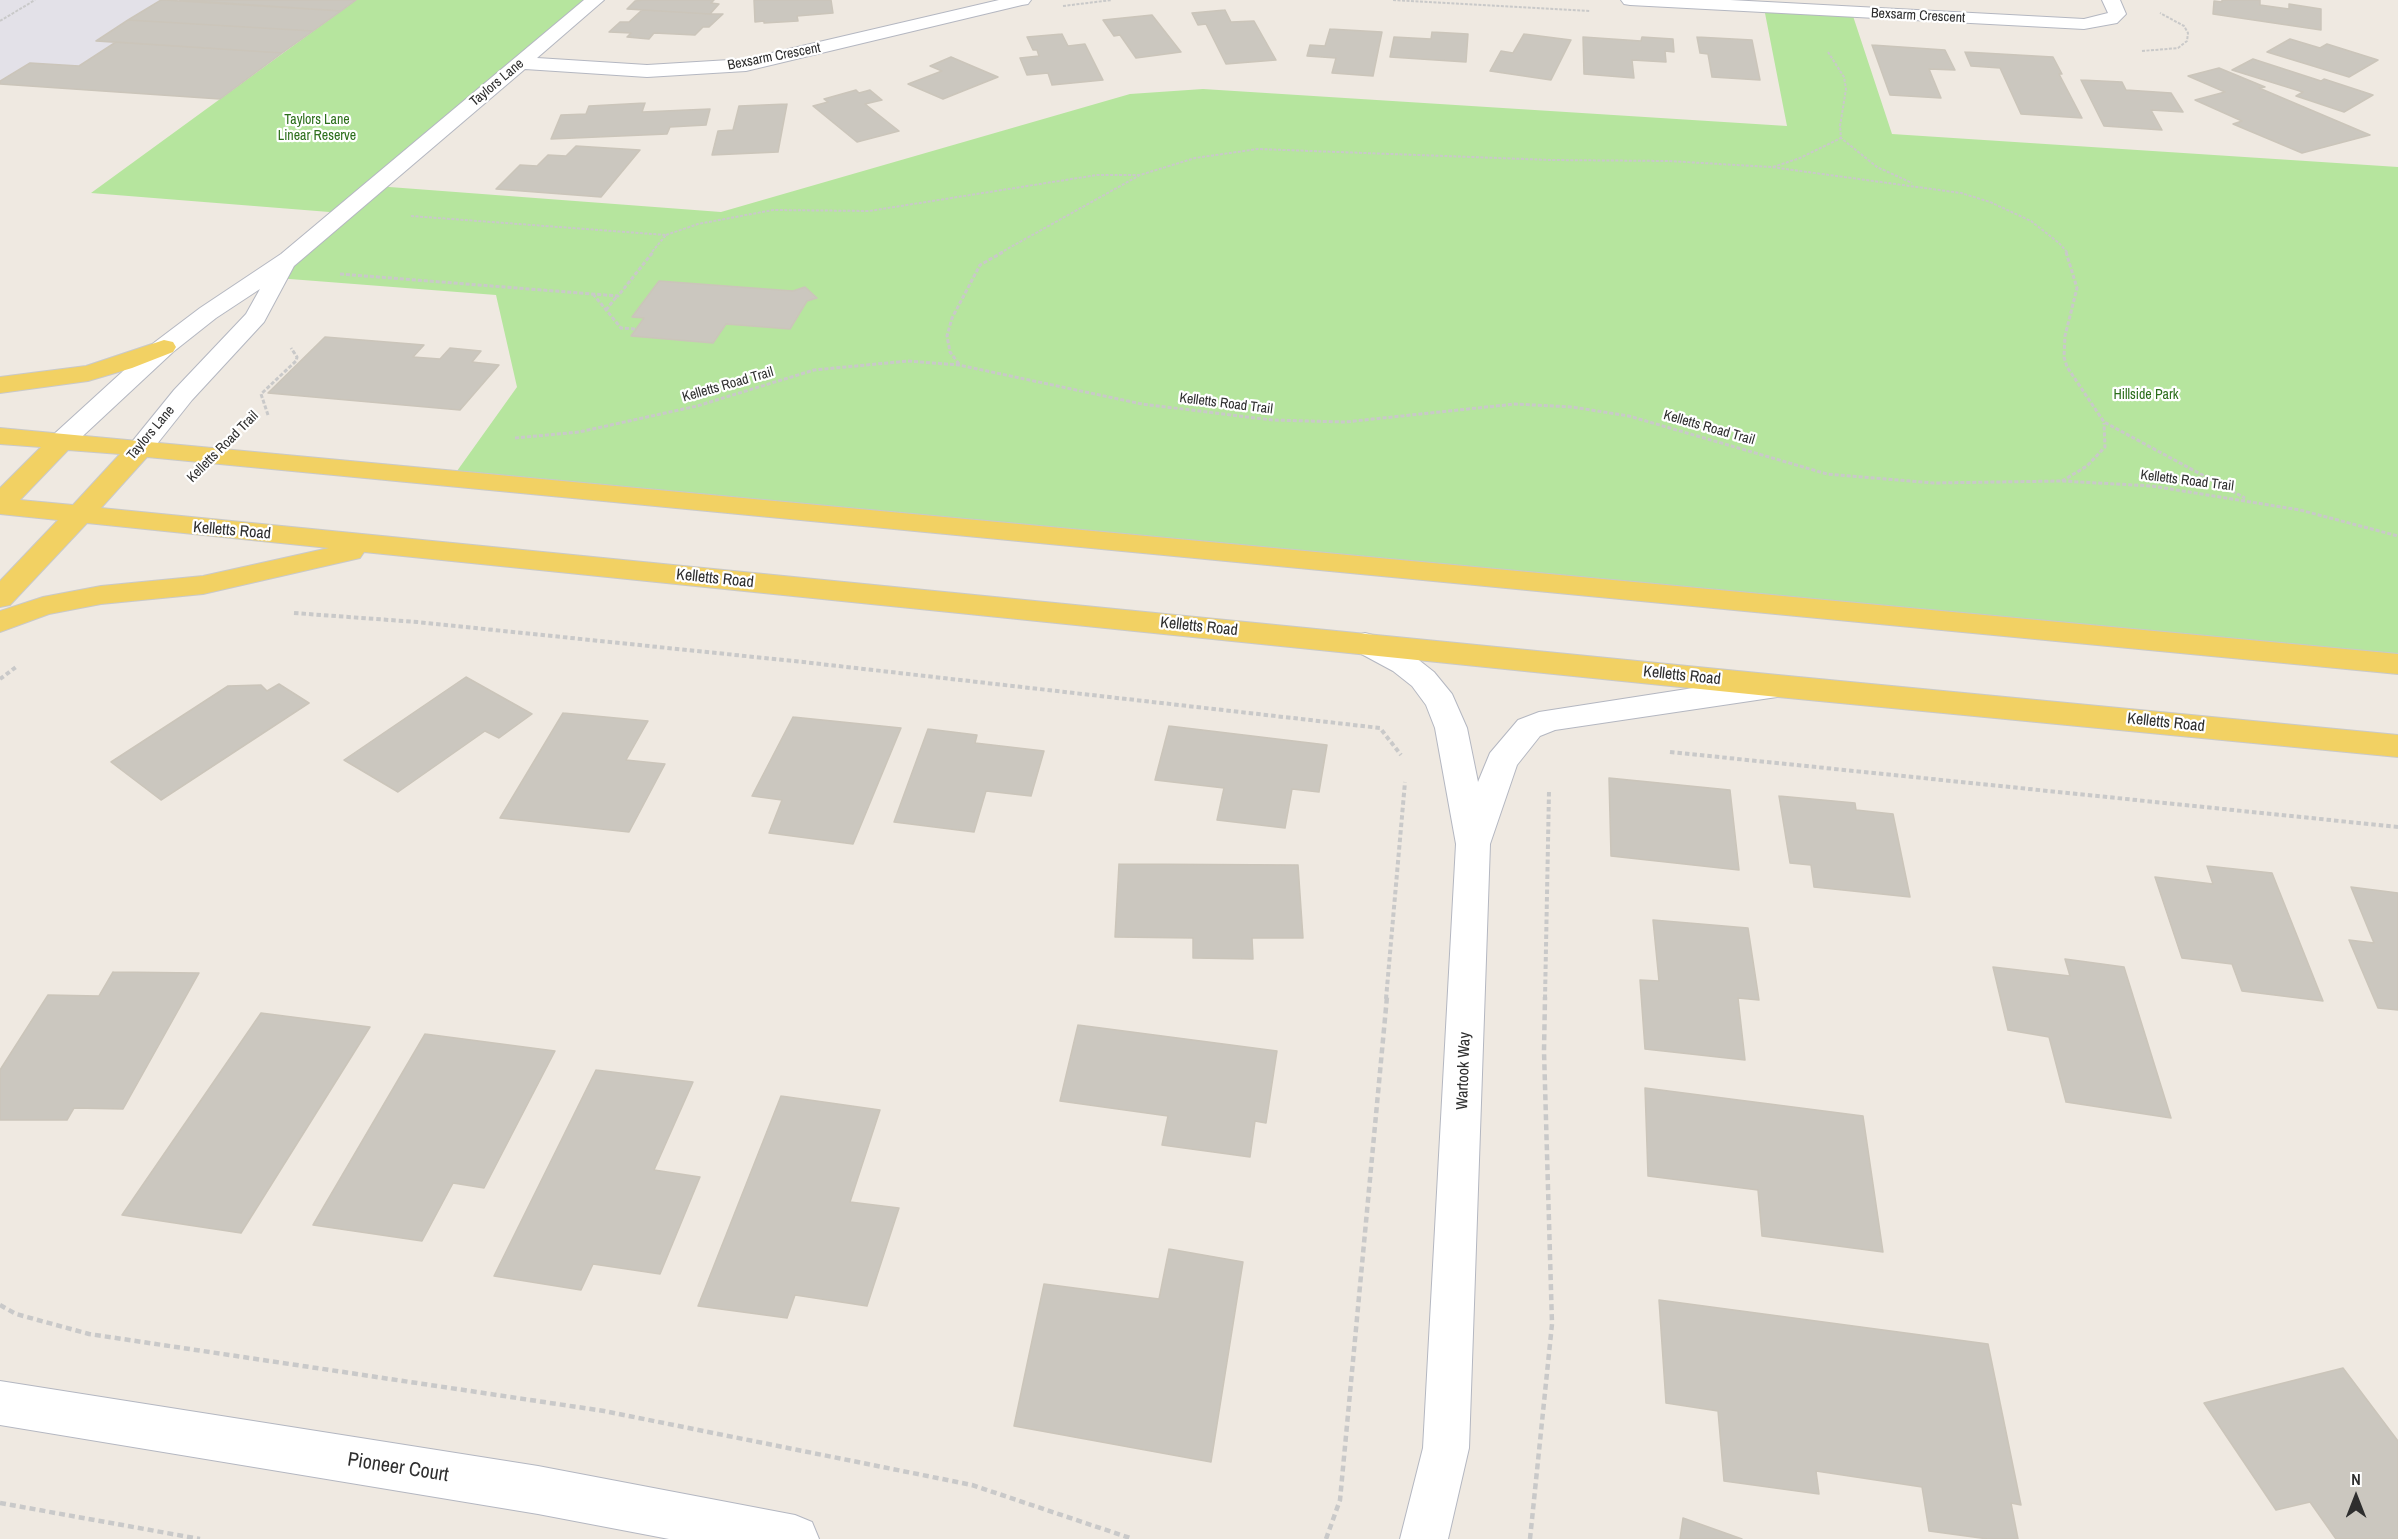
<!DOCTYPE html>
<style>
body{margin:0}
#map{position:relative;width:2398px;height:1539px;overflow:hidden;background:#efe9e1;font-family:"Archivo Narrow",sans-serif}
canvas{display:block}
.north{position:absolute;left:2326px;top:1467px;width:60px;height:60px;-webkit-text-stroke:4px #fff;paint-order:stroke;rotate:0deg;font-size:16px;font-weight:700;line-height:24px;text-align:center;color:#2e2e2e}
.north::after{content:'';display:block;margin:auto;width:21px;height:27px;background:#2e2e2e;clip-path:polygon(50% 0,100% 100%,50% 72%,0 100%)}
</style>
<div id="map">
<canvas width="2398" height="1539"></canvas>
<div class="north">N</div>
</div>
<script>
const ctx = document.querySelector('canvas').getContext('2d');
ctx.lineJoin = 'round';
function paint(path, color) { ctx.fillStyle = color; ctx.fill(path, 'evenodd'); }
const poly = rows => new Path2D(rows.map(r => 'M' + r).join(''));
function trace(path, color, width, dash) { ctx.strokeStyle = color; ctx.lineWidth = width; ctx.lineCap = dash ? 'butt' : 'round'; ctx.setLineDash(dash || []); ctx.stroke(path); }
function label(font, color, halo, rows, align = 'center') {
  ctx.font = font + ' "Archivo Narrow",sans-serif'; ctx.lineWidth = 4.5; ctx.setLineDash([]); ctx.textBaseline = 'middle'; ctx.strokeStyle = halo; ctx.fillStyle = color; for (const [text, x, y, turn = 0] of rows) {
    ctx.save(); ctx.translate(x, y); ctx.rotate((+turn || 0) * Math.PI / 180); ctx.textAlign = isNaN(turn) ? turn : align; if (halo) ctx.strokeText(text, 0, 0); ctx.fillText(text, 0, 0); ctx.restore();
  }
}
paint(poly([
 [0,0,356,0,220,99,0,84]
]), '#e3e1e8');
paint(poly([
 [356,0,595,0,376,186,721,212,1130,94,1203,89,1787,126,1764,8,1852,13,1892,134,2398,167,2398,664,452,478,517,387,496,295,277,278,342,213,91,193]
]), '#b6e59e');
const building = poly([
 [161,0,164,0,341,11,313,31,128,20,161,0],
 [180,0,356,0,341,11,180,0],
 [644,0,714,0,711,3,719,4,710,14,627,9,635,1,644,0],
 [754,0,831,0,833,13,797,16,798,21,764,23,764,21,755,22,754,0],
 [2222,0,2260,0,2260,5,2289,9,2289,4,2321,9,2321,30,2213,14,2214,1,2222,2,2222,0],
 [642,10,710,14,723,14,709,27,703,27,695,35,654,33,649,39,627,37,631,33,609,32,620,22,629,22,642,10],
 [1225,10,1231,22,1254,21,1276,60,1226,64,1206,24,1198,25,1192,13,1225,10],
 [1152,15,1181,52,1136,58,1120,35,1114,36,1103,20,1152,15],
 [128,20,313,31,282,53,96,41,128,20],
 [1330,29,1382,32,1373,76,1332,73,1336,58,1307,56,1310,45,1325,46,1330,29],
 [1432,32,1468,34,1466,62,1390,57,1394,37,1431,39,1432,32],
 [1062,34,1068,46,1085,44,1103,80,1052,85,1048,73,1027,75,1020,58,1039,56,1037,50,1033,50,1027,37,1062,34],
 [1524,34,1571,40,1551,80,1490,71,1501,51,1513,53,1524,34],
 [1583,37,1641,41,1642,37,1673,39,1674,52,1665,51,1666,62,1632,60,1634,78,1584,74,1583,37],
 [1697,37,1752,40,1760,80,1712,77,1708,54,1700,53,1697,37],
 [2290,39,2320,48,2327,44,2378,60,2349,77,2267,52,2290,39],
 [116,42,282,53,220,99,0,84,0,81,30,63,79,66,116,42],
 [1872,45,1945,50,1955,70,1929,69,1941,98,1890,95,1872,45],
 [1965,52,2053,57,2062,74,2059,74,2082,118,2021,114,2000,68,1971,66,1965,52],
 [951,57,998,77,943,99,908,84,942,71,930,66,951,57],
 [2253,59,2321,81,2324,79,2373,95,2344,112,2296,96,2303,92,2232,70,2253,59],
 [2219,68,2265,87,2259,88,2370,135,2302,153,2233,124,2242,121,2195,100,2225,92,2188,76,2219,68],
 [2081,80,2122,82,2126,90,2171,93,2183,112,2151,110,2162,130,2104,126,2081,80],
 [856,90,859,93,870,90,882,100,865,104,899,131,857,142,813,106,828,102,824,99,856,90],
 [645,103,642,112,710,109,706,125,670,127,667,134,551,139,561,115,586,114,589,106,645,103],
 [787,104,778,152,712,155,718,131,733,130,739,106,787,104],
 [576,146,640,150,601,197,496,189,520,165,537,166,548,155,566,156,576,146],
 [659,281,793,291,805,287,817,298,807,301,790,329,726,324,713,343,631,336,644,318,632,317,659,281],
 [325,337,424,345,413,357,440,359,450,348,481,351,472,362,499,365,460,410,268,393,325,337],
 [466,677,532,714,499,738,485,731,398,792,344,760,466,677],
 [279,684,309,703,161,800,111,762,228,686,261,685,267,691,279,684],
 [563,713,648,721,626,760,665,764,629,832,500,818,563,713],
 [793,717,901,728,853,844,769,833,782,800,752,796,793,717],
 [1169,726,1327,745,1319,792,1292,789,1285,828,1217,820,1224,788,1155,780,1169,726],
 [928,729,977,735,975,743,1044,751,1031,796,986,791,974,832,894,822,928,729],
 [1609,778,1730,790,1739,870,1611,856,1609,778],
 [1779,796,1855,803,1856,810,1893,814,1910,897,1814,887,1811,865,1790,863,1779,796],
 [1119,864,1298,865,1303,938,1252,938,1253,959,1193,958,1193,938,1115,937,1119,864],
 [2207,866,2272,873,2323,1001,2242,991,2232,964,2182,958,2155,877,2213,884,2207,866],
 [2351,887,2398,893,2398,1010,2378,1008,2349,940,2374,943,2351,887],
 [1653,920,1748,928,1759,1000,1738,998,1745,1060,1645,1049,1640,980,1659,981,1653,920],
 [2065,959,2124,967,2171,1118,2066,1102,2049,1037,2008,1030,1993,967,2070,976,2065,959],
 [113,972,199,973,123,1109,74,1108,67,1120,0,1120,0,1070,48,995,99,996,113,972],
 [261,1013,370,1027,241,1233,122,1215,261,1013],
 [1078,1025,1277,1051,1266,1123,1255,1121,1250,1157,1162,1145,1168,1116,1060,1101,1078,1025],
 [425,1034,555,1051,484,1188,453,1183,422,1241,313,1225,425,1034],
 [596,1070,693,1082,654,1170,700,1177,660,1274,593,1264,581,1290,494,1276,596,1070],
 [1645,1088,1863,1116,1883,1252,1762,1236,1758,1190,1648,1176,1645,1088],
 [781,1096,880,1110,850,1202,899,1208,867,1306,795,1295,787,1318,698,1306,781,1096],
 [1169,1249,1243,1262,1211,1462,1014,1426,1044,1284,1159,1299,1169,1249],
 [1659,1300,1988,1344,2021,1505,2011,1503,2018,1539,1988,1539,1929,1531,1922,1487,1816,1471,1819,1494,1724,1481,1718,1411,1666,1403,1659,1300],
 [2343,1368,2398,1441,2398,1539,2336,1539,2310,1502,2276,1510,2204,1403,2343,1368],
 [1683,1518,1742,1539,1680,1539,1683,1518]
]);
paint(building, '#cbc7bf');
trace(building, '#cbc5ba', 1.5);
const minor = poly([
 [584,0,604,0,537,58,647,65,746,59,999,0,1031,0,1028,4,1022,5,746,71,647,77,525,69,294,266,264,322,192,400,149,454,140,456,131,454,127,448,174,390,246,314,260,289,216,318,173,352,71,447,62,449,53,447,49,441,53,435,155,342,200,308,281,254,584,0],
 [1621,0,1730,0,2084,19,2108,13,2102,0,2120,0,2126,14,2117,23,2084,29,1630,5,1624,4,1621,0],
 [1365,633,1376,636,1415,657,1434,672,1452,694,1467,728,1478,782,1490,753,1518,720,1539,712,1777,675,1788,679,1793,686,1788,693,1777,697,1555,730,1540,736,1517,765,1490,844,1469,1448,1448,1539,1400,1539,1423,1448,1456,844,1435,728,1426,705,1412,686,1393,671,1354,650,1350,643,1354,636,1365,633],
 [0,1381,538,1466,795,1515,812,1522,819,1539,669,1539,538,1514,0,1425,0,1381]
]);
const major = poly([
 [164,340,173,342,176,347,173,352,132,368,88,381,0,393,0,377,86,366,164,340],
 [0,428,2398,654,2398,674,147,457,101,508,1778,675,2398,735,2398,757,1778,697,364,552,360,558,203,594,101,604,49,614,0,632,0,611,43,597,101,586,203,576,329,548,87,523,10,605,0,607,0,581,58,520,0,514,0,488,41,447,0,444,0,428],
 [68,450,120,454,73,505,20,500,68,450]
]);
trace(minor, '#b4b7c1', 2);
trace(major, '#c9c9c9', 2);
trace(poly([
 [1393,0,1590,11],
 [1063,6,1112,0],
 [0,21,35,0],
 [2142,51,2178,48,2187,41,2188,33,2184,26,2160,13],
 [1828,52,1844,77,1846,89,1840,126,1841,138,1877,167,1912,183],
 [1773,167,1800,158,1841,138],
 [411,216,666,235,651,253],
 [666,235,698,224,773,210,869,211,1097,175,1139,175],
 [1000,253,1140,175,1195,158,1258,149,1551,160,1668,161,1771,167,1961,193,1990,202,2031,221,2059,243,2068,253]
]), '#c9c9c9', 2, [3, 1.5]);
trace(poly([
 [2066,252,2077,288,2065,336,2064,357,2067,367,2104,422,2245,498],
 [340,274,618,296,653,252],
 [593,294,621,328,636,329],
 [606,310,617,296],
 [959,364,950,352,947,336,952,318,980,265,1003,252],
 [268,415,261,394,296,361,297,357,291,348],
 [515,438,579,432,697,406,814,370,908,361,959,365,1142,404,1272,420,1345,422,1515,404,1572,407,1629,416,1827,474,1933,483,2062,481,2152,486,2300,510,2398,536],
 [2062,481,2087,466,2105,447,2104,423]
]), '#c9c9c9', 3, [4, 2]);
trace(poly([
 [294,613,417,622,803,662,1380,728,1401,755],
 [0,679,16,667],
 [1670,752,2398,827],
 [1386,999,1405,782],
 [1545,999,1549,791]
]), '#c9c9c9', 4, [4.5, 3]);
trace(poly([
 [0,1305,16,1314,89,1334,604,1411,972,1485,1133,1539],
 [0,1503,200,1539],
 [1326,1539,1340,1500,1387,997],
 [1530,1539,1552,1324,1544,1051,1545,997]
]), '#c9c9c9', 4.5, [6, 4]);
paint(minor, '#fff');
paint(major, '#f2d163');
label('14px', '#2e2e2e', '#fff', [
 ["Bexsarm Crescent",1918,16,3],
 ["Bexsarm Crescent",774,57,-11],
 ["Taylors Lane",497,83,-40],
 ["Kelletts Road Trail",728,385,-16],
 ["Kelletts Road Trail",1226,404,7],
 ["Kelletts Road Trail",1709,428,16],
 ["Taylors Lane",151,433,-50],
 ["Kelletts Road Trail",223,447,-45],
 ["Kelletts Road Trail",2187,481,7]
]);
label('14px', '#2c6e1b', '#fff', [
 ["Taylors Lane",317,120],
 ["Linear Reserve",317,136],
 ["Hillside Park",2146,395]
]);
label('16px', '#2e2e2e', '#fff', [
 ["Kelletts Road",232,531,5],
 ["Kelletts Road",715,579,6],
 ["Kelletts Road",1199,627,6],
 ["Kelletts Road",1682,676,6],
 ["Kelletts Road",2166,723,6],
 ["Wartook Way",1464,1071,-88]
]);
label('20px', '#2e2e2e', '#fff', [
 ["Pioneer Court",398,1468,9]
]);
</script>
